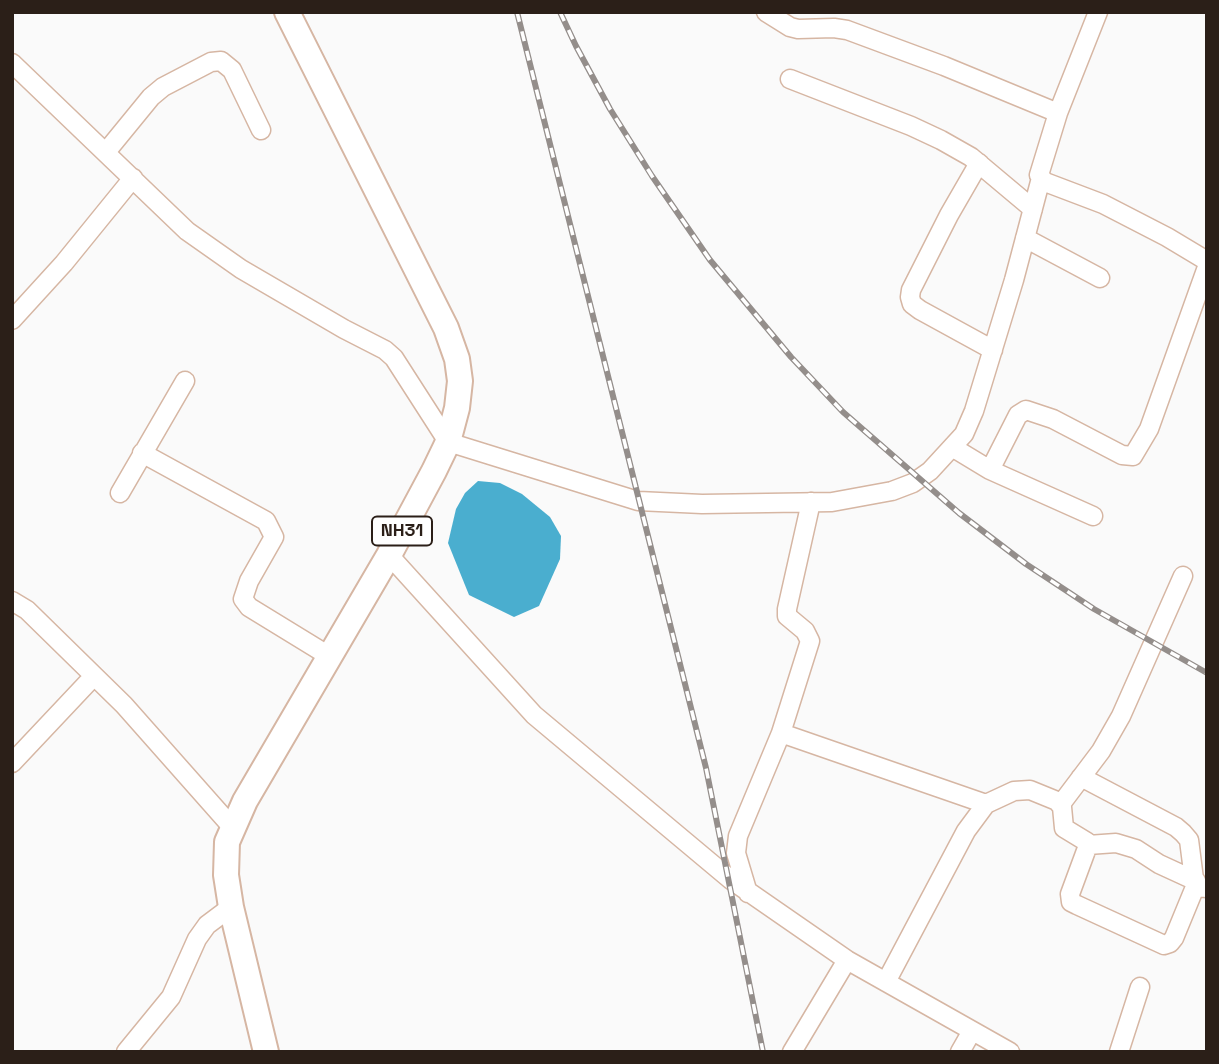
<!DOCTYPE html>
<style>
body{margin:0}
#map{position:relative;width:1219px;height:1064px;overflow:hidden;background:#fafafa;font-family:"Space Grotesk",sans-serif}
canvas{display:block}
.frame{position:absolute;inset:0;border:14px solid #2b1f18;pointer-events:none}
</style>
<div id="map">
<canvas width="1219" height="1064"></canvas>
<div class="frame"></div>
</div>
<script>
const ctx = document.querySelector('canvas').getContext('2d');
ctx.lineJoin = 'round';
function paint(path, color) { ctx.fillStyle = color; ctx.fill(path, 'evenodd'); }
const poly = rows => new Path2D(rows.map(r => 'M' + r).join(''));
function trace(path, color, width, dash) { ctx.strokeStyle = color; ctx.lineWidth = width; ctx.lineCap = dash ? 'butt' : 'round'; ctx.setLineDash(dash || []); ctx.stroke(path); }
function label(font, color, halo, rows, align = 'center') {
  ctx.font = font + ' "Space Grotesk",sans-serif'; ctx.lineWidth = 5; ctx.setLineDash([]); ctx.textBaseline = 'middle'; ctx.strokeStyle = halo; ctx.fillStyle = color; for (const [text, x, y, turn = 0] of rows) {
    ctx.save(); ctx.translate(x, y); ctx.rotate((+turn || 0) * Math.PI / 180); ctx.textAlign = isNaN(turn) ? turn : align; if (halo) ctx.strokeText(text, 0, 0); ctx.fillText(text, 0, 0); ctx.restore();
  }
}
paint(poly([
 [478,481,500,483,522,494,550,517,561,536,560,559,539,606,514,617,469,595,448,543,456,509,465,493]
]), '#4aaecf');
const minor = poly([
 [766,12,790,27,798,29,834,28,847,30,944,66,1058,113],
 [1098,12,1058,113,1039,175,1045,182,1103,204,1167,237,1207,261],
 [12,63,187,231,241,269,344,329,385,350,394,358,448,442,638,501,702,504,832,502,892,491,913,483,930,471,964,434,974,411,1014,280,1041,178],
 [790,79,911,126,941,140,971,157,1033,209],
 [106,152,151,97,163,87,211,62,221,61,232,70,261,130],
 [979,163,949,215,911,290,910,297,912,304,920,310,993,350],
 [1025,238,1100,278],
 [12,320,64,263,133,178],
 [952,447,990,470,1093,516],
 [142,453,266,521,274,537,249,581,243,599,249,607,329,656],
 [990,470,1018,415,1026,410,1053,419,1122,455,1133,456,1149,429,1207,267],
 [120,493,185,381],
 [389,555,534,715,730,879,847,960,1010,1052],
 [12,601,27,610,124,705,232,827],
 [781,733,810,641,805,631,787,616,787,609,811,502],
 [12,763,94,676],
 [1081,777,1176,827,1183,833,1189,840,1195,887],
 [1061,804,1101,751,1121,716,1183,576],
 [1088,845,1116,843,1136,849,1159,864,1196,881],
 [748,893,736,853,738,836,781,733,986,804],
 [886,982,966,831,986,804,1014,791,1030,790,1057,801,1062,807,1064,828,1087,842,1087,848,1070,894,1071,902,1077,905,1164,945,1170,943,1174,938,1195,887,1207,888],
 [126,1052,171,997,197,939,207,925,231,907],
 [792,1052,847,960],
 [960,1052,972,1031],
 [1119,1052,1140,987]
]);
const highway = poly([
 [266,1052,231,907,226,875,227,842,245,801,389,555,434,471,448,442,457,408,460,381,457,359,446,328,287,12]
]);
trace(minor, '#d6b6a3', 21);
trace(highway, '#d6b6a3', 28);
trace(minor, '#fff', 18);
trace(highway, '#fff', 24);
const rail = poly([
 [517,12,706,768,763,1052],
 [560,12,576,46,610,109,652,176,710,260,791,357,843,412,959,513,1026,564,1094,609,1207,673]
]);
trace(rail, '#948e8b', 6);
trace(rail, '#fff', 3.5, [10]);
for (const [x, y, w] of [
 [402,531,60]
]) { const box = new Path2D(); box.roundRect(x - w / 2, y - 14.5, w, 29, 5); ctx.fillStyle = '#fff'; ctx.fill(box); trace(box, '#2b1f18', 2); }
label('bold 18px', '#2b1f18', null, [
 ["NH31",402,531]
]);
</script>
